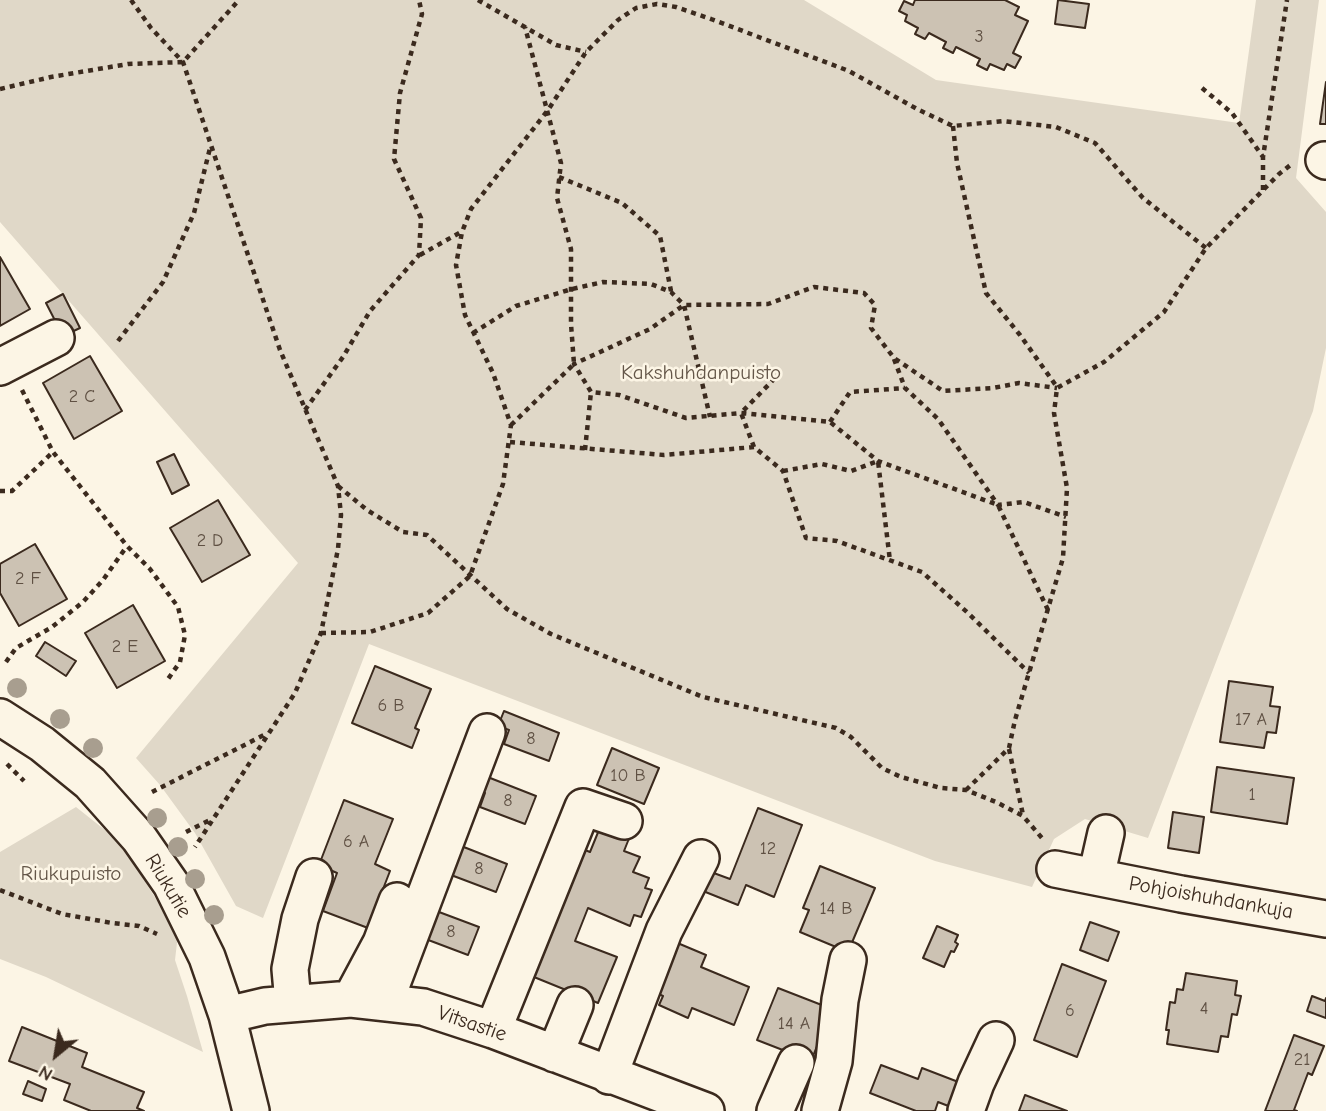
<!DOCTYPE html>
<style>
body{margin:0}
#map{position:relative;width:1326px;height:1111px;overflow:hidden;background:#fcf5e5;font-family:"Comic Neue",sans-serif}
canvas{display:block}
.north{position:absolute;left:21px;top:1020px;width:70px;height:70px;-webkit-text-stroke:5px #fcf5e5;paint-order:stroke;rotate:210deg;font-size:19px;font-weight:700;line-height:28px;text-align:center;color:#3b2a1e}
.north::after{content:'';display:block;margin:auto;width:24px;height:32px;background:#3b2a1e;clip-path:polygon(50% 0,100% 100%,50% 72%,0 100%)}
</style>
<div id="map">
<canvas width="1326" height="1111"></canvas>
<div class="north">N</div>
</div>
<script>
const ctx = document.querySelector('canvas').getContext('2d');
ctx.lineJoin = 'round';
function paint(path, color) { ctx.fillStyle = color; ctx.fill(path, 'evenodd'); }
const poly = rows => new Path2D(rows.map(r => 'M' + r).join(''));
function trace(path, color, width, dash) { ctx.strokeStyle = color; ctx.lineWidth = width; ctx.lineCap = dash ? 'butt' : 'round'; ctx.setLineDash(dash || []); ctx.stroke(path); }
function label(font, color, halo, rows, align = 'center') {
  ctx.font = font + ' "Comic Neue",sans-serif'; ctx.lineWidth = 5; ctx.setLineDash([]); ctx.textBaseline = 'middle'; ctx.strokeStyle = halo; ctx.fillStyle = color; for (const [text, x, y, turn = 0] of rows) {
    ctx.save(); ctx.translate(x, y); ctx.rotate((+turn || 0) * Math.PI / 180); ctx.textAlign = isNaN(turn) ? turn : align; if (halo) ctx.strokeText(text, 0, 0); ctx.fillText(text, 0, 0); ctx.restore();
  }
}
paint(poly([
 [0,0,804,0,936,80,1239,123,1256,0,1319,0,1296,178,1326,212,1326,348,1313,411,1148,838,1085,819,1054,839,1032,887,935,861,369,644,263,918,236,906,195,833,160,785,136,758,298,563,0,222],
 [76,807,120,842,178,934,175,960,187,996,203,1052,46,977,0,959,0,852]
]), '#e0d8c8');
const building = poly([
 [915,0,1005,0,1019,7,1015,15,1028,21,1013,53,1021,57,1015,68,1007,64,1004,70,990,64,987,70,977,65,980,59,956,47,953,53,943,48,946,42,929,33,925,39,915,34,918,28,905,21,907,15,899,11,904,1,913,5,915,0],
 [1058,0,1089,4,1085,28,1055,24,1058,0],
 [1326,82,1326,124,1320,124,1326,82],
 [0,257,30,309,0,326,0,257],
 [63,294,80,328,63,336,46,303,63,294],
 [90,356,122,411,74,439,43,383,90,356],
 [174,454,189,485,172,494,157,462,174,454],
 [218,500,250,555,202,582,170,528,218,500],
 [35,544,67,599,19,626,0,593,0,564,35,544],
 [133,605,165,661,117,688,85,633,133,605],
 [45,642,76,661,66,676,36,656,45,642],
 [375,666,431,689,415,728,419,730,412,748,352,723,375,666],
 [1229,681,1273,687,1270,706,1280,707,1276,733,1267,732,1264,748,1220,742,1229,681],
 [504,711,559,733,549,761,504,744,509,730,498,726,504,711],
 [612,748,659,768,644,804,597,785,612,748],
 [1217,767,1294,778,1287,824,1211,812,1217,767],
 [480,774,536,796,525,824,480,807,485,793,474,789,480,774],
 [344,800,393,819,375,864,390,871,368,928,323,911,337,873,319,865,344,800],
 [758,808,802,825,774,897,746,885,738,905,703,891,711,872,730,879,758,808],
 [1173,812,1204,817,1199,853,1168,848,1173,812],
 [601,825,630,836,624,851,640,857,633,872,649,878,645,888,652,890,641,917,634,915,630,926,588,908,575,941,617,957,598,1003,529,975,580,848,590,852,601,825],
 [451,842,507,864,496,892,451,875,451,842],
 [820,866,875,888,848,952,800,932,809,910,803,908,820,866],
 [423,906,479,927,468,955,423,938,423,906],
 [1090,922,1119,932,1108,961,1080,950,1090,922],
 [937,926,958,935,955,942,958,944,954,952,951,951,944,967,923,958,937,926],
 [668,939,706,955,701,967,749,987,734,1025,692,1008,688,1018,659,1005,663,996,647,989,668,939],
 [1062,964,1106,981,1077,1057,1034,1040,1062,964],
 [1186,973,1237,981,1235,995,1241,996,1237,1015,1232,1014,1228,1037,1221,1036,1218,1052,1167,1044,1169,1030,1166,1030,1170,1002,1175,1003,1177,989,1183,990,1186,973],
 [778,988,832,1009,811,1061,757,1040,778,988],
 [1312,996,1325,1001,1326,998,1326,1018,1307,1011,1312,996],
 [22,1027,87,1053,82,1067,144,1092,137,1108,144,1111,91,1111,64,1100,70,1084,9,1061,22,1027],
 [1294,1035,1324,1046,1312,1075,1308,1073,1294,1110,1297,1111,1265,1111,1294,1035],
 [881,1065,918,1079,922,1068,961,1083,951,1107,938,1102,935,1111,916,1111,870,1093,881,1065],
 [28,1081,46,1089,42,1101,23,1094,28,1081],
 [1025,1095,1067,1111,1019,1111,1025,1095]
]);
paint(building, '#ccc2b3');
trace(building, '#3b2a1e', 2);
const minor = poly([
 [1324,160,1326,161],
 [0,367,56,338],
 [0,717,42,744,90,783,139,838,171,884,207,957,227,1015,251,1111],
 [1055,869,1181,894,1326,919],
 [1096,877,1106,833],
 [351,999,381,943,397,901],
 [385,1002,487,732],
 [293,1003,290,969,300,919,314,877],
 [227,1015,265,1006,351,999,423,1007,493,1030,706,1111],
 [493,1030,583,807,624,821],
 [555,1054,575,1005],
 [609,1076,664,931,701,858],
 [775,1111,796,1063],
 [820,1111,834,1061,840,1000,848,960],
 [966,1111,976,1083,996,1040]
]);
trace(minor, '#3b2a1e', 40);
trace(poly([
 [131,0,151,28,183,62,280,350,338,486,341,515,338,549,321,633,295,693,195,847],
 [478,0,556,45,586,52],
 [1202,88,1232,113,1263,157],
 [0,89,51,77,128,64,183,62,239,0],
 [953,126,957,163,986,293,1020,335,1057,387],
 [559,177,622,203,660,236,671,291],
 [1263,190,1263,157,1287,0],
 [420,255,461,232],
 [473,333,516,306,572,289,603,282,651,284,671,292,684,305,710,417],
 [118,341,163,282,194,213,210,148],
 [894,359,905,388,938,419,998,505,1024,502,1066,517],
 [22,390,53,452,127,546,150,569,178,607,185,635,180,662,168,679],
 [305,410,343,357,370,311,419,255,421,218,394,159,400,93,422,14,419,0],
 [830,422,850,392,905,388],
 [511,425,574,364,571,324,571,249,557,198,561,163,525,27],
 [510,442,664,455,754,447,783,471,806,538,837,541,922,572,968,613,1029,673],
 [754,447,741,413,780,373],
 [585,450,591,392],
 [783,471,822,464,851,471,878,461,890,561],
 [338,486,367,510,403,532,427,535,507,609,551,634,703,697,836,728,851,737,882,768,901,777,941,788,966,790,996,802,1023,816,1042,838],
 [0,491,12,491,53,452],
 [1048,610,998,505,878,461,830,422,741,413,686,418,619,395,591,392,574,364,650,329,684,305,768,304,814,287,864,293,875,305,871,328,894,358,943,391,993,388,1019,383,1057,388],
 [321,633,370,632,428,613,470,576,503,484,511,425,493,373,465,315,456,265,462,232,471,209,548,110,586,52,618,20,636,8,657,4,676,7,711,19,849,71,917,109,953,126,1003,121,1056,127,1095,143,1143,198,1206,248],
 [6,662,16,648,52,627,83,602,103,580,127,546],
 [1009,749,1023,815],
 [7,764,24,781],
 [966,790,1009,748,1015,720,1063,558,1067,488,1054,413,1057,388,1104,362,1164,312,1206,248,1279,174,1293,163],
 [152,792,266,734],
 [186,832,212,819],
 [0,890,62,914,112,923,139,926,157,934]
]), '#3b2a1e', 4.5, [5, 5]);
trace(minor, '#fcf5e5', 35);
ctx.fillStyle = '#a89e8f';
for (const [x, y] of [
 [17,688],
 [60,719],
 [93,748],
 [157,818],
 [178,847],
 [195,879],
 [214,915]
]) { ctx.beginPath(); ctx.arc(x, y, 10, 0, 2 * Math.PI); ctx.fill(); }
label('18px', '#5f5043', null, [
 ["3",979,37],
 ["2 C",82,397],
 ["2 D",210,541],
 ["2 F",28,579],
 ["2 E",125,647],
 ["6 B",391,706],
 ["17 A",1251,720],
 ["8",531,739],
 ["10 B",628,776],
 ["1",1252,795],
 ["8",508,801],
 ["6 A",356,842],
 ["12",768,849],
 ["8",479,869],
 ["14 B",836,909],
 ["8",451,932],
 ["4",1204,1009],
 ["6",1070,1011],
 ["14 A",794,1024],
 ["21",1302,1060]
]);
label('21px', '#645648', '#fcf5e5', [
 ["Kakshuhdanpuisto",701,373],
 ["Riukupuisto",71,874]
]);
label('21px', '#3b2a1e', '#fcf5e5', [
 ["Riukutie",168,886,59],
 ["Pohjoishuhdankuja",1211,898,10],
 ["Vitsastie",472,1024,19]
]);
</script>
